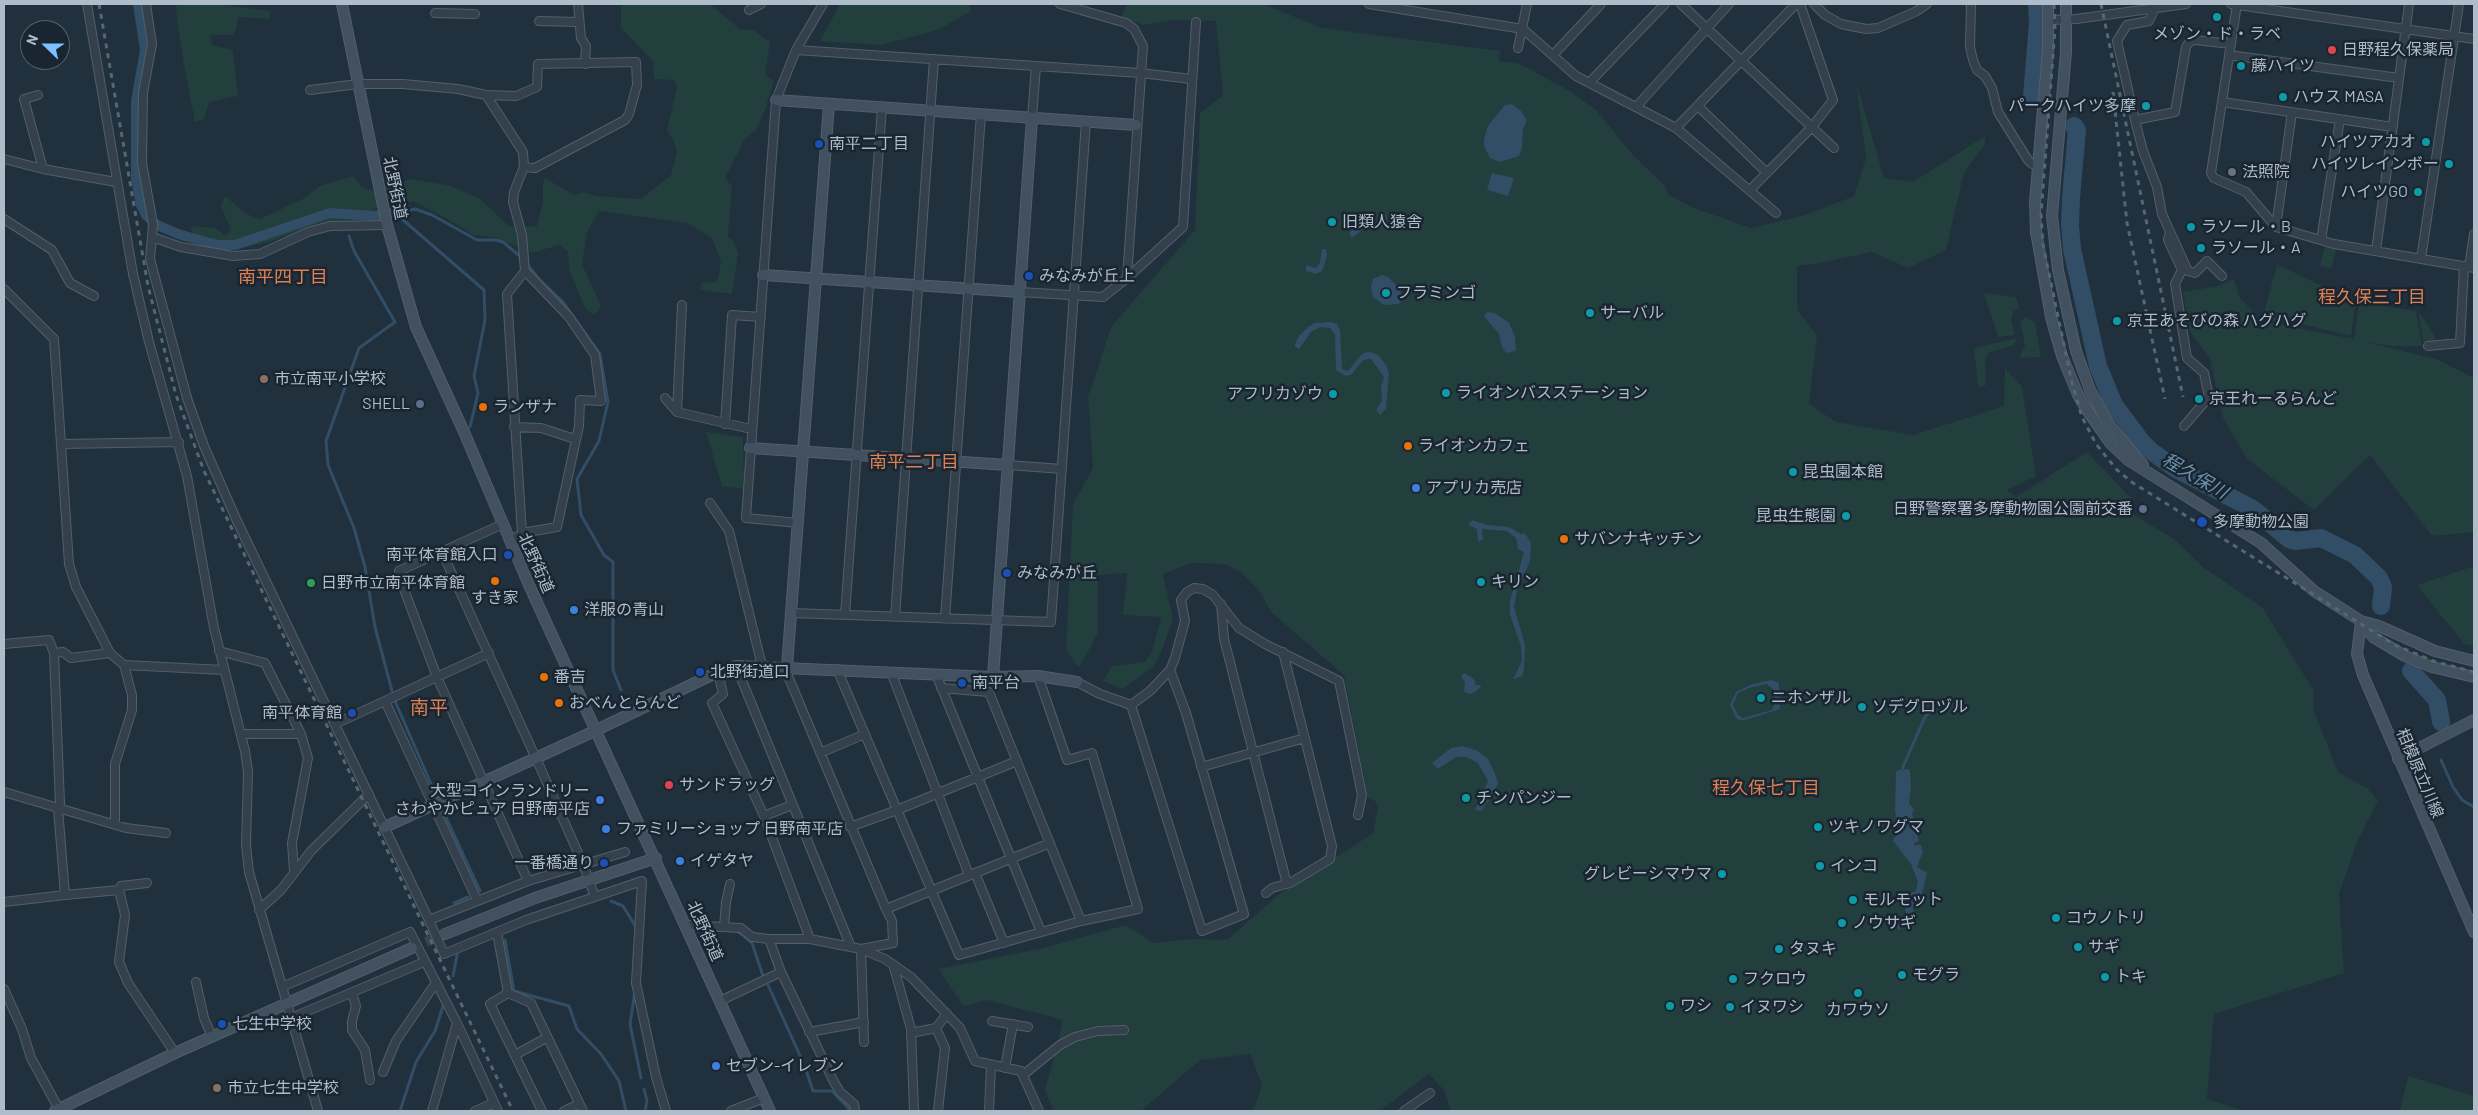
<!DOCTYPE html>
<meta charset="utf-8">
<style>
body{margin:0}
#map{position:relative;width:2478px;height:1115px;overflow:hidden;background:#20303d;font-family:Barlow,sans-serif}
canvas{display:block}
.frame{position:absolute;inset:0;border:5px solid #afbcc9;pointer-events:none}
.north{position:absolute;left:20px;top:20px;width:50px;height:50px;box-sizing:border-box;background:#192631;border:1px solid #55626e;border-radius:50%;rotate:292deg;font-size:14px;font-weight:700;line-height:20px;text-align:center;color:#afbcc9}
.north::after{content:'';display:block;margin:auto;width:18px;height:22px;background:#7dc0ff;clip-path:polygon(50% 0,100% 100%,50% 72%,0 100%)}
</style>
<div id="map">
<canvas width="2478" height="1115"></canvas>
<div class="frame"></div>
<div class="north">N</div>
</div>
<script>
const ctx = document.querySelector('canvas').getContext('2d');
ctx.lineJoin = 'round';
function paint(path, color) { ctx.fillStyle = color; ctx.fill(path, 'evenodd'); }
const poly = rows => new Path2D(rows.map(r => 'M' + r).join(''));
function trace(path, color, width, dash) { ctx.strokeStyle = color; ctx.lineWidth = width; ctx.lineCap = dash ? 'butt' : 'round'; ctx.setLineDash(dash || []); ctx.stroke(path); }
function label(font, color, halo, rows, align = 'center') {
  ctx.font = font + ' Barlow,"Noto Sans JP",sans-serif'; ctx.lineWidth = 5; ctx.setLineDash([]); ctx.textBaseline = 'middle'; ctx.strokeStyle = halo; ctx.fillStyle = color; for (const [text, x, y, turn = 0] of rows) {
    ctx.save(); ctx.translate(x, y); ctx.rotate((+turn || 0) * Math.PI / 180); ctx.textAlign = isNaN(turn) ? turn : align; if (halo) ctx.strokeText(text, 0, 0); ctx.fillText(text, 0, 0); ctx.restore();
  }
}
paint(poly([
 [177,4,218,4,270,11,270,19,239,17,234,35,211,35,212,45,233,50,238,96,209,102,204,119,195,122,183,60,176,12],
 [621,4,710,4,741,30,754,30,770,42,765,74,774,81,765,110,756,130,744,140,725,178,732,186,728,236,734,242,738,254,732,294,701,290,701,283,717,282,719,273,721,262,712,238,687,223,599,211,587,232,582,264,601,306,595,314,587,310,582,301,569,269,568,252,559,245,532,253,497,238,473,235,446,218,413,201,393,208,376,208,365,220,325,222,269,242,238,249,193,243,191,226,216,228,225,236,231,230,221,206,225,196,245,213,259,219,301,200,320,186,353,176,361,186,369,190,412,179,451,186,479,198,510,227,537,226,543,202,543,183,545,178,574,195,583,192,596,196,641,199,671,175,677,153,673,139,667,131,677,86,673,80,654,79,653,61,621,28],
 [840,4,969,4,971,11,938,30,881,45,820,41],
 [1126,4,1263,4,1322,28,1500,51,1499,61,1518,63,1568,90,1596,110,1633,155,1665,186,1669,195,1694,208,1751,228,1805,215,1854,196,1866,157,1856,82,1884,178,1913,182,1985,136,1985,144,1964,173,1946,250,1908,268,1872,252,1820,263,1797,266,1797,309,1817,336,1809,404,1836,422,1913,435,2004,406,2005,368,2022,387,2036,476,2007,490,2016,497,2087,452,2131,498,2131,513,2174,539,2203,567,2262,607,2314,691,2313,709,2338,772,2368,789,2378,801,2357,842,2339,894,2344,973,2214,1014,2207,1099,2244,1111,1451,1111,1444,1090,1429,1074,1380,1111,1253,1111,1262,1085,1250,1054,1200,1060,1141,1111,1054,1111,1045,1091,1063,1020,987,1000,964,1007,938,969,1044,948,1126,925,1153,943,1192,939,1227,940,1277,896,1373,833,1378,808,1375,801,1368,798,1344,675,1271,612,1258,589,1241,572,1224,564,1192,563,1163,574,1173,619,1160,655,1153,667,1123,689,1103,681,1112,666,1145,662,1152,652,1161,617,1123,615,1127,573,1098,575,1098,633,1079,668,1066,650,1073,504,1093,468,1088,397,1111,327,1195,230,1200,113,1223,95,1216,21,1171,20,1143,25,1121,17],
 [2325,246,2336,249,2331,269,2320,266],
 [2277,264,2356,303,2351,336,2297,323,2262,320],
 [2234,279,2238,295,2261,321,2354,339,2359,302,2416,311,2422,346,2392,346,2366,342,2436,359,2474,378,2474,532,2432,536,2370,455,2314,510,2247,459,2223,418,2210,359,2189,330,2183,292,2217,286],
 [1984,293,2016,297,2019,308,2013,312,2011,319,2015,335,1998,337],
 [2418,311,2430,328,2438,344,2424,345],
 [2025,317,2035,322,2041,357,2019,358,2025,345,2020,322],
 [2017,338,2014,345,1988,353,1985,360,1986,385,1978,387,1974,348],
 [706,432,743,437,744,489,722,486],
 [2474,566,2474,646,2464,644,2417,585],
 [2408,1076,2474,1096,2474,1111,2400,1111]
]), '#223e3d');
paint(poly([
 [1512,104,1521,111,1527,120,1523,129,1522,148,1519,156,1500,162,1490,158,1484,146,1484,139,1488,126,1505,105],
 [1492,173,1514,178,1508,196,1487,190],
 [1385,213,1387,220,1383,227,1363,229,1352,238,1349,233,1353,229,1368,223,1382,222],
 [1322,249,1326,249,1327,256,1322,271,1316,274,1306,271,1306,265,1316,268,1320,263],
 [1382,275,1388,277,1400,289,1402,300,1399,304,1384,305,1373,297,1371,287,1373,279],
 [1487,312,1495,313,1509,323,1515,337,1516,351,1506,353,1502,347,1499,334,1484,316],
 [1331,322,1337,324,1340,330,1342,369,1348,371,1363,353,1371,352,1378,355,1386,365,1389,373,1386,409,1380,415,1376,410,1382,401,1381,388,1384,377,1371,359,1363,360,1351,375,1346,376,1336,370,1335,334,1330,328,1320,327,1311,332,1299,349,1294,346,1299,336,1308,327,1315,323],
 [1472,520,1487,525,1509,527,1521,534,1525,533,1531,543,1530,561,1517,590,1514,607,1525,645,1524,669,1522,676,1513,679,1522,661,1521,646,1510,615,1510,601,1524,552,1518,549,1516,538,1507,531,1482,529,1483,540,1478,541,1477,529,1468,525],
 [1464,673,1474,679,1476,685,1480,685,1481,687,1475,692,1470,694,1464,692,1465,682,1461,676],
 [1772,680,1779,683,1780,709,1745,720,1739,720,1736,718,1730,705,1736,692,1752,684],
 [1767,684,1774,690,1775,703,1772,710,1743,718,1738,715,1733,705,1738,693,1749,688],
 [1462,746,1476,750,1488,759,1495,773,1498,783,1493,794,1481,811,1475,810,1488,781,1478,763,1466,757,1456,757,1438,769,1432,763,1451,748],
 [1908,769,1910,771,1911,787,1909,803,1914,810,1912,814,1919,841,1914,843,1914,845,1921,845,1923,852,1917,867,1927,873,1921,898,1915,901,1912,908,1915,913,1913,918,1899,930,1895,925,1907,915,1905,910,1910,893,1916,891,1918,882,1911,864,1893,841,1898,830,1895,811,1896,772,1898,770]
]), '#314e66');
trace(poly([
 [395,213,415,209,432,215,477,240,495,240,503,242,522,258],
 [395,213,484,290,485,320,474,376,478,393,470,427],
 [349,236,354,251,395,322,359,348,326,441,328,465,354,528,365,567,375,627,392,691],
 [526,263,539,279,563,302,600,354,608,402,599,441,577,479,581,515,604,555,613,562,613,670,621,690],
 [395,701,434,791],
 [2441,760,2453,787,2462,800,2474,807],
 [1902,769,1925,717,1938,702],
 [443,811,480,891],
 [611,901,623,906,636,927],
 [454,903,468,897],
 [700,929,737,931,744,936,752,943,763,976],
 [505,940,514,991,569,1006,577,1029,601,1054,619,1081,626,1111],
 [453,976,457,955],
 [768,985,802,1060],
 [635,991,630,1024,641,1078],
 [805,1067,813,1091,832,1091,851,1111],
 [644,1089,647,1101,645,1111],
 [400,1111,416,1062,435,1031,444,1003]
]), '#314e66', 3);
trace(poly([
 [138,4,145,50,136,101,136,179,141,205,146,215,157,225,178,234,217,245,235,245,330,213,374,216,395,213]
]), '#314e66', 10);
trace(poly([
 [2036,99,2032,97,2038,22,2037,4],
 [2074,126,2077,130,2071,198,2070,225,2072,249,2098,366,2114,405,2141,441,2151,451,2176,469,2253,509,2289,539,2295,541,2321,538,2355,555,2379,578,2383,587,2381,606],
 [2411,671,2437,700,2441,722]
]), '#314e66', 18);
trace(poly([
 [412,948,445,934]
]), '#354552', 10, [10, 5]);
const street = poly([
 [87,4,133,274,149,342,187,476,214,628,245,751,248,772,246,845,249,872,318,1111],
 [146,4,152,44,143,93,142,163,153,224,152,237],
 [578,4,581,38,586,46,585,64],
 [1369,4,1523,29,1576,76,1676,128,1776,213],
 [1681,4,1834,148],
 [1814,4,1825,15,1841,24,1866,29,1878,28,1917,11,1927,4],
 [1971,4,1970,47,1973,60,1977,70,1985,76,1992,88,1998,112,2028,160,2032,164,2038,164],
 [2231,4,2474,39],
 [2237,4,2211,173,2214,178,2246,192,2276,227,2334,244,2474,268],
 [2155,8,2149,21,2127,25,2117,41,2135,120,2143,151,2157,187,2162,214,2188,271,2195,273,2207,261,2222,276],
 [749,10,761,4],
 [435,13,475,14],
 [2049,20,2076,19,2186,4],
 [539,21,578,22],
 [1518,48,1527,4],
 [796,50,1141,73,1191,79],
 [1553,55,1601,4],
 [2229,55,2399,78],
 [1589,83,1665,4],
 [310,90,358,84,403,84,458,89,486,95,516,96,537,87,538,64,636,62,637,85,629,114,625,120,535,168,524,167],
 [38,95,24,99,43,169],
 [486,95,523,152,524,167,514,192,513,202,522,235,525,271,569,317,595,355,601,401,580,400,579,426,557,527,522,533,510,542],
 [2222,102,2393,127],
 [1698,106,1767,173],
 [1636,107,1729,4],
 [1032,118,1036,66],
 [2135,120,2175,112,2186,47,2190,41,2195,40,2231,44],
 [1676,128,1796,4],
 [4,159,43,169,116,182],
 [1751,189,1812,127,1833,100,1800,4],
 [4,219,52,250,70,283,94,296],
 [387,225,330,226,308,232,260,254,233,256,181,247,152,237,150,259,187,398,204,446,237,521,429,920],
 [2276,227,2292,112],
 [2170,231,2168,240,2182,270,2175,284,2187,358,2204,373,2209,397,2184,426],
 [2321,240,2340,119],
 [2376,251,2409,4],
 [2421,259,2459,4],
 [2469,267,2474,234],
 [1127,278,1183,227,1196,22],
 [4,289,54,339,69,564,76,587,110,653,71,658,63,652,54,653,60,803,58,808,65,895,119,890,125,915,119,962,128,983,175,1053],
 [1020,292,1103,297,1127,278,1143,46,1134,29,1126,23,1060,4],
 [682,305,677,412,751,429],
 [2428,346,2460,343,2464,266],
 [665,398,677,412],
 [725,424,732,315,761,317],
 [514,427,541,428,575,439],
 [62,444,179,442],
 [1008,465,1062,469],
 [710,503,729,531,762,666],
 [798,523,746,518,776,100,796,50,823,4],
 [503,524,399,571,399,576,437,677,528,881],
 [522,533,507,294,525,271],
 [442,552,539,765,583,864,595,897],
 [1221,604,1224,639,1287,884],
 [791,613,1051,622,1086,121],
 [845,615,882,107],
 [895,617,934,59],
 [945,619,981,114],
 [4,644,49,640,54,653],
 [219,651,265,663,301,734,308,758,292,843,294,871],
 [110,653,124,665,132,695,132,710,115,764,115,824],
 [124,665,224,670],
 [736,666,851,947],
 [787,667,788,676,886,909,1050,843],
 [837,669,959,955,1081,921,1138,909,1092,753,1067,760,1038,676],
 [718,672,723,694,712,703,764,816,810,939],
 [891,672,969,875],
 [936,674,1041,932],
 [1077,682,1100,694,1131,705,1150,691,1170,670,1175,658,1185,621,1181,600,1187,592,1194,588,1203,589,1213,595,1239,628,1265,644,1339,681,1362,795,1358,815],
 [941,688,989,692,1081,921],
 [385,701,477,900],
 [1131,705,1202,931,1244,914,1186,713,1170,670],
 [335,724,489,653],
 [242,734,301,734],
 [820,753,865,734],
 [1201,767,1305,738],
 [4,792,126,828,166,833],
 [764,816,792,805],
 [850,827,897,810,1017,761],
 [625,852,528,881,429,920,444,954,526,920,642,881,636,983,656,1077,666,1111],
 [975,873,1004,943],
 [119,890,121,886,147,883],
 [1266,893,1272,888,1290,883,1330,859,1332,846,1283,652],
 [4,902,65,895],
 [259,910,281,890,311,851,369,794],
 [686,925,741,928,752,937,769,939,810,939,861,949,885,959,911,977,960,1028,975,1061,1021,1071,1039,1111],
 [724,927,726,902,730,884],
 [497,932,508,993,531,1003,583,1111],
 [769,939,781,972,834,1082,840,1092,854,1104,855,1111],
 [893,964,911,1029,914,1111],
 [196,982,204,1018,212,1037],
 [282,987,410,932,457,1023,498,1111],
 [4,989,22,1029,31,1058,60,1111],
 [352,993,356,1006,352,1021,352,1030,365,1050,370,1080],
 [508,993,490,1004,542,1111],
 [720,1001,781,972],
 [291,1018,424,962],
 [992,1021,1028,1027],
 [936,1028,945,1048,938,1111],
 [809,1032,864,1022],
 [911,1033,936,1028,947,1014],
 [864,1042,861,949,893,943,892,921,886,909],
 [515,1055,546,1038],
 [1005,1068,1013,1024],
 [383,1072,396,1041,435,984],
 [1023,1075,1060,1045,1075,1037,1098,1031,1124,1030],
 [432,1111,457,1023],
 [475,1111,494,1103],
 [564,1111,579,1104],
 [731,1111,764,1098],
 [989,1111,991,1065],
 [1404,1111,1430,1093]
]);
const secondary = poly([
 [342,4,387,225,416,327,464,432,529,585,770,1111],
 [2048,4,2048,50,2035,202,2036,232,2051,317,2062,356,2078,395,2089,413,2111,444,2128,460,2261,543,2314,591,2361,621,2379,626,2435,651,2474,661],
 [2066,4,2066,52,2052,216,2058,270,2076,351,2090,390,2110,426,2143,465],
 [776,100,1136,125],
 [763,275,1020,292],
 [750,448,1008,465],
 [2361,621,2357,654,2363,675,2474,932],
 [2361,621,2373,637,2405,656,2432,667,2474,677],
 [787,667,829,104],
 [993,677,1032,118],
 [2398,759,2474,720],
 [385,827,586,735,718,672,736,666,993,677,1038,676,1077,682],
 [445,934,535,898,656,858],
 [55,1111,175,1053,412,948]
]);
trace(street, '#525f6a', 10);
trace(secondary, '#525f6a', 12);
trace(street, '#34414d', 8);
trace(secondary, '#415160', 10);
trace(poly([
 [99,4,148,286,176,395,204,471,513,1111],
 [2054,4,2055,29,2041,215,2043,245,2072,383,2082,417,2096,444,2117,470,2133,483,2395,645,2433,661,2474,672],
 [2101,4,2183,397],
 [2113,92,2127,223,2165,399]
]), '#556674', 3, [5, 5]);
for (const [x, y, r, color] of [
 [2217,17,5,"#0f9aa8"],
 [2332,50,5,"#e0444e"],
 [2241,66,5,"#0f9aa8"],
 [2283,97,5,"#0f9aa8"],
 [2146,106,5,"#0f9aa8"],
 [2426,142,5,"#0f9aa8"],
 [819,144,5,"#1a4fb4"],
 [2449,164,5,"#0f9aa8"],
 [2232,172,5,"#6b7280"],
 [2418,192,5,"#0f9aa8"],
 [1332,222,5,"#0f9aa8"],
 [2191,227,5,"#0f9aa8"],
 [2201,248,5,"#0f9aa8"],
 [1029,276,5,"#1a4fb4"],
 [1386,293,5,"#0f9aa8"],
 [1590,313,5,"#0f9aa8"],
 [2117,321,5,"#0f9aa8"],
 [264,379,5,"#8d6e63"],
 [1446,393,5,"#0f9aa8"],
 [1333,394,5,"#0f9aa8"],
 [2199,399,5,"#0f9aa8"],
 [420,404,5,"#5c6f8a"],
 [483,407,5,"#e8710a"],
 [1408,446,5,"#e8710a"],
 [1793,472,5,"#0f9aa8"],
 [1416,488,5,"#3f7fe0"],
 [2143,509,5,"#5c6f8a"],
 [1846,516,5,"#0f9aa8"],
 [2202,522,6,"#1a4fb4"],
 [1564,539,5,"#e8710a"],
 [508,555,5,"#1a4fb4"],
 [1007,573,5,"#1a4fb4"],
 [495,581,5,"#e8710a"],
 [1481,582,5,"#0f9aa8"],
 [311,583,5,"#2e9e5b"],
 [574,610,5,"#3f7fe0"],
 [700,672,5,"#1a4fb4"],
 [544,677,5,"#e8710a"],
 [962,683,5,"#1a4fb4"],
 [1761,698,5,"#0f9aa8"],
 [559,703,5,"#e8710a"],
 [1862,707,5,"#0f9aa8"],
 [352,713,5,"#1a4fb4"],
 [669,785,5,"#e0444e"],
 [1466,798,5,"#0f9aa8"],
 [600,800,5,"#3f7fe0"],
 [1818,827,5,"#0f9aa8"],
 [606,829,5,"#3f7fe0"],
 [680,861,5,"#3f7fe0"],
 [604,863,5,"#1a4fb4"],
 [1820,866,5,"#0f9aa8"],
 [1722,874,5,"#0f9aa8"],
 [1853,900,5,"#0f9aa8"],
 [2056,918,5,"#0f9aa8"],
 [1842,923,5,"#0f9aa8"],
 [2078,947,5,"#0f9aa8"],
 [1779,949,5,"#0f9aa8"],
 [1902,975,5,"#0f9aa8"],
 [2105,977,5,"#0f9aa8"],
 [1733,979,5,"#0f9aa8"],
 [1858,993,5,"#0f9aa8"],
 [1670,1006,5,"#0f9aa8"],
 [1730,1007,5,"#0f9aa8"],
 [222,1024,5,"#1a4fb4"],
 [716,1066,5,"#3f7fe0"],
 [217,1088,5,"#8d6e63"]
]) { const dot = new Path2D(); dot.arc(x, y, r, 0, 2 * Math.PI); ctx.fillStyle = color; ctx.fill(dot); trace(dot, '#192631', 2); }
label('16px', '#afbcc9', '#192631', [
 ["メゾン・ド・ラベ",2217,34,"center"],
 ["日野程久保薬局",2342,50],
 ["藤ハイツ",2251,66],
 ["ハウス MASA",2293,97],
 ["パークハイツ多摩",2136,106,"right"],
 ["ハイツアカオ",2416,142,"right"],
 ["南平二丁目",829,144],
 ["ハイツレインボー",2439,164,"right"],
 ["法照院",2242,172],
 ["ハイツGO",2408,192,"right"],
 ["旧類人猿舎",1342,222],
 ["ラソール・B",2201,227],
 ["ラソール・A",2211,248],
 ["みなみが丘上",1039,276],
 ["フラミンゴ",1396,293],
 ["サーバル",1600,313],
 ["京王あそびの森 ハグハグ",2127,321],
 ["市立南平小学校",274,379],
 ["ライオンバスステーション",1456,393],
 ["アフリカゾウ",1323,394,"right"],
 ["京王れーるらんど",2209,399],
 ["SHELL",410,404,"right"],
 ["ランザナ",493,407],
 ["ライオンカフェ",1418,446],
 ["昆虫園本館",1803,472],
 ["アプリカ売店",1426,488],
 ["日野警察署多摩動物園公園前交番",2133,509,"right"],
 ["昆虫生態園",1836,516,"right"],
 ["多摩動物公園",2213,522],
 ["サバンナキッチン",1574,539],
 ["南平体育館入口",498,555,"right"],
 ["みなみが丘",1017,573],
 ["キリン",1491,582],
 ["日野市立南平体育館",321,583],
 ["すき家",495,598,"center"],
 ["洋服の青山",584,610],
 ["北野街道口",710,672],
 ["番吉",554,677],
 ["南平台",972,683],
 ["ニホンザル",1771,698],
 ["おべんとらんど",569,703],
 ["ソデグロヅル",1872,707],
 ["南平体育館",342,713,"right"],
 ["サンドラッグ",679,785],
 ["大型コインランドリー",590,791,"right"],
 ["さわやかピュア 日野南平店",590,809,"right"],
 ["チンパンジー",1476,798],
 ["ツキノワグマ",1828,827],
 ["ファミリーショップ 日野南平店",616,829],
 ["イゲタヤ",690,861],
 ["一番橋通り",594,863,"right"],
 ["インコ",1830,866],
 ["グレビーシマウマ",1712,874,"right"],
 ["モルモット",1863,900],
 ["コウノトリ",2066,918],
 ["ノウサギ",1852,923],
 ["サギ",2088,947],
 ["タヌキ",1789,949],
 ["モグラ",1912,975],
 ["トキ",2115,977],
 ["フクロウ",1743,979],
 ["ワシ",1680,1006],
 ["イヌワシ",1740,1007],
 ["カワウソ",1858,1010,"center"],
 ["七生中学校",232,1024],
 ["セブン-イレブン",726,1066],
 ["市立七生中学校",227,1088]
], 'left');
label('16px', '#afbcc9', '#192631', [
 ["北野街道",395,188,78],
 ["北野街道",536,563,66],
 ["相模原立川線",2420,773,67],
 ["北野街道",705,931,66]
]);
label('18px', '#de7f54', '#192631', [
 ["南平四丁目",283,277],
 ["程久保三丁目",2372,297],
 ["南平二丁目",914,462],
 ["程久保七丁目",1766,788]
]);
label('italic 18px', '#6c92af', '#192631', [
 ["程久保川",2195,476,30]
]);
label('19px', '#de7f54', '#192631', [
 ["南平",429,708]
]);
</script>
